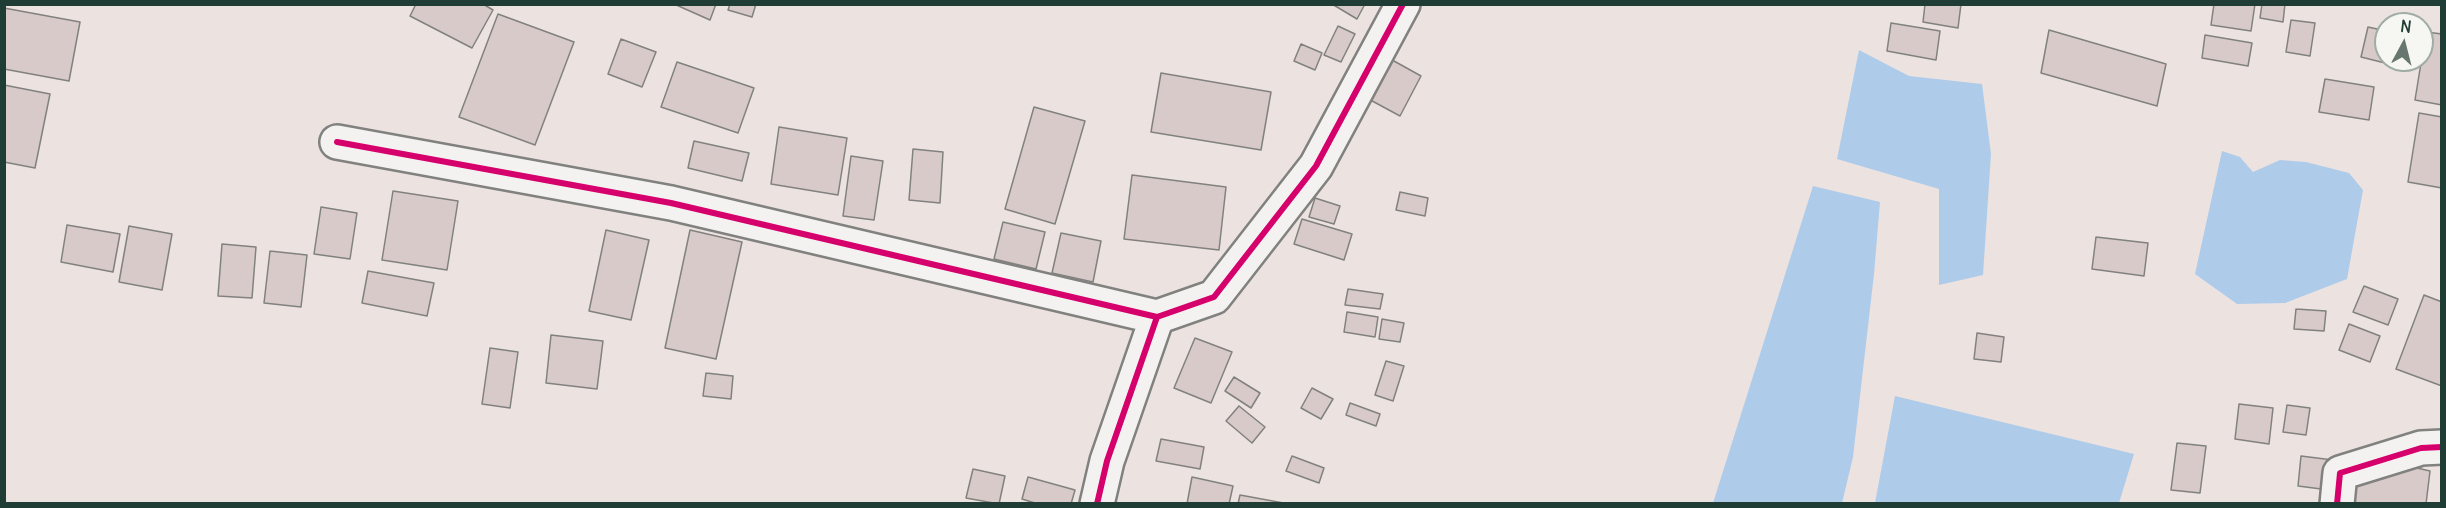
<!DOCTYPE html>
<style>
body{margin:0}
#map{position:relative;width:2446px;height:508px;overflow:hidden;background:#ece2e0;font-family:Delius,sans-serif}
canvas{display:block}
.frame{position:absolute;inset:0;border:6px solid #1f3d34;pointer-events:none}
.north{position:absolute;left:2374px;top:12px;width:60px;height:60px;box-sizing:border-box;background:#f6f6f2;border:2px solid #a0aca6;border-radius:50%;rotate:7deg;font-size:16px;font-weight:700;line-height:24px;text-align:center;color:#1f3d34}
.north::after{content:'';display:block;margin:auto;width:21px;height:27px;background:#677770;clip-path:polygon(50% 0,100% 100%,50% 72%,0 100%)}
</style>
<div id="map">
<canvas width="2446" height="508"></canvas>
<div class="frame"></div>
<div class="north">N</div>
</div>
<script>
const ctx = document.querySelector('canvas').getContext('2d');
ctx.lineJoin = 'round';
function paint(path, color) { ctx.fillStyle = color; ctx.fill(path, 'evenodd'); }
const poly = rows => new Path2D(rows.map(r => 'M' + r).join(''));
function trace(path, color, width, dash) { ctx.strokeStyle = color; ctx.lineWidth = width; ctx.lineCap = dash ? 'butt' : 'round'; ctx.setLineDash(dash || []); ctx.stroke(path); }
paint(poly([
 [1859,50,1909,76,1982,84,1991,154,1983,275,1939,285,1939,189,1837,159],
 [2222,151,2240,157,2253,172,2280,160,2306,162,2349,173,2363,190,2347,279,2285,303,2237,304,2195,274],
 [1813,186,1880,202,1874,274,1853,457,1842,503,1713,503],
 [1895,396,2134,454,2119,503,1875,503]
]), '#aeccea');
const building = poly([
 [416,4,483,4,493,10,472,48,410,16,416,4],
 [674,4,716,4,710,20,674,4],
 [730,4,756,4,752,17,728,10,730,4],
 [1332,4,1365,4,1357,19,1332,4],
 [1925,4,1961,4,1958,28,1923,22,1925,4],
 [2214,4,2255,4,2251,31,2211,25,2214,4],
 [2262,4,2285,4,2283,22,2260,18,2262,4],
 [4,8,80,22,69,81,4,69,4,8],
 [498,14,574,42,535,145,459,117,498,14],
 [2291,20,2315,23,2310,56,2286,52,2291,20],
 [1891,23,1940,31,1936,60,1887,51,1891,23],
 [1338,26,1355,34,1341,62,1324,55,1338,26],
 [2368,27,2386,31,2386,60,2390,60,2389,64,2361,57,2368,27],
 [2049,30,2166,64,2157,106,2041,73,2049,30],
 [2426,32,2442,34,2442,105,2415,100,2426,32],
 [2205,35,2252,43,2248,66,2202,58,2205,35],
 [621,39,656,52,642,87,608,74,621,39],
 [1301,44,1322,53,1315,70,1294,61,1301,44],
 [1385,56,1421,76,1400,116,1363,96,1385,56],
 [677,62,754,88,738,133,661,107,677,62],
 [1161,73,1271,92,1261,150,1151,132,1161,73],
 [2325,79,2374,87,2369,120,2319,112,2325,79],
 [4,85,50,94,35,168,4,162,4,85],
 [1034,107,1085,121,1055,224,1005,209,1034,107],
 [2419,113,2442,117,2442,188,2408,182,2419,113],
 [779,127,847,138,838,195,771,184,779,127],
 [694,141,749,153,742,181,688,168,694,141],
 [913,149,943,152,940,203,909,200,913,149],
 [851,156,883,161,874,220,843,216,851,156],
 [1132,175,1226,187,1219,250,1124,239,1132,175],
 [393,191,458,201,447,270,382,260,393,191],
 [1400,192,1428,198,1425,216,1396,210,1400,192],
 [1315,198,1340,206,1334,224,1309,217,1315,198],
 [321,207,357,213,350,259,314,254,321,207],
 [1302,219,1352,234,1344,260,1294,244,1302,219],
 [1003,222,1045,232,1036,269,994,259,1003,222],
 [67,225,120,234,113,272,61,262,67,225],
 [129,226,172,234,162,290,119,282,129,226],
 [606,230,649,240,631,320,589,311,606,230],
 [690,230,742,242,716,359,665,348,690,230],
 [1061,233,1101,241,1093,282,1052,273,1061,233],
 [2096,237,2148,243,2144,276,2092,269,2096,237],
 [222,244,256,247,252,298,218,296,222,244],
 [270,251,307,255,301,307,264,303,270,251],
 [368,271,434,283,427,316,362,303,368,271],
 [2364,286,2398,299,2388,325,2353,312,2364,286],
 [1348,289,1383,294,1380,309,1345,305,1348,289],
 [2424,295,2442,302,2442,386,2396,369,2424,295],
 [2296,309,2326,311,2324,331,2294,329,2296,309],
 [1347,312,1378,317,1375,337,1344,332,1347,312],
 [1382,319,1404,323,1400,342,1379,339,1382,319],
 [2349,324,2380,336,2370,362,2339,350,2349,324],
 [1977,333,2004,337,2001,362,1974,359,1977,333],
 [551,335,603,341,597,389,546,383,551,335],
 [1195,338,1232,352,1211,403,1174,388,1195,338],
 [490,348,518,352,510,408,482,404,490,348],
 [1386,361,1404,366,1393,401,1375,395,1386,361],
 [706,373,733,376,731,399,703,396,706,373],
 [1234,377,1260,393,1251,408,1225,391,1234,377],
 [1312,388,1333,399,1321,419,1301,408,1312,388],
 [1350,403,1380,414,1376,426,1346,415,1350,403],
 [2239,404,2273,408,2269,444,2235,439,2239,404],
 [2287,405,2310,408,2306,435,2283,432,2287,405],
 [1239,406,1265,427,1252,443,1226,421,1239,406],
 [1161,439,1204,447,1200,469,1156,461,1161,439],
 [2177,443,2206,446,2200,493,2171,490,2177,443],
 [2356,454,2430,471,2426,504,2342,504,2356,454],
 [1292,456,1324,468,1319,483,1286,471,1292,456],
 [2301,456,2333,460,2329,490,2298,486,2301,456],
 [973,469,1005,476,999,504,966,498,973,469],
 [1028,477,1075,490,1071,504,1038,504,1022,499,1028,477],
 [1192,477,1233,486,1229,504,1187,504,1192,477],
 [1240,495,1289,504,1238,504,1240,495]
]);
paint(building, '#d8cac8');
trace(building, '#81827f', 1.5);
const minor = poly([
 [337,142,671,203,1157,317],
 [1097,504,1107,461,1157,317,1214,297,1316,166,1403,4],
 [2337,504,2340,473,2421,448,2442,447]
]);
trace(minor, '#81827f', 38);
trace(minor, '#f4f2f0', 33);
trace(poly([
 [337,142,671,203,1157,317],
 [1097,504,1107,461,1157,317,1214,297,1316,166,1403,4],
 [2337,504,2340,473,2421,448,2442,447]
]), '#d6006c', 6);
</script>
